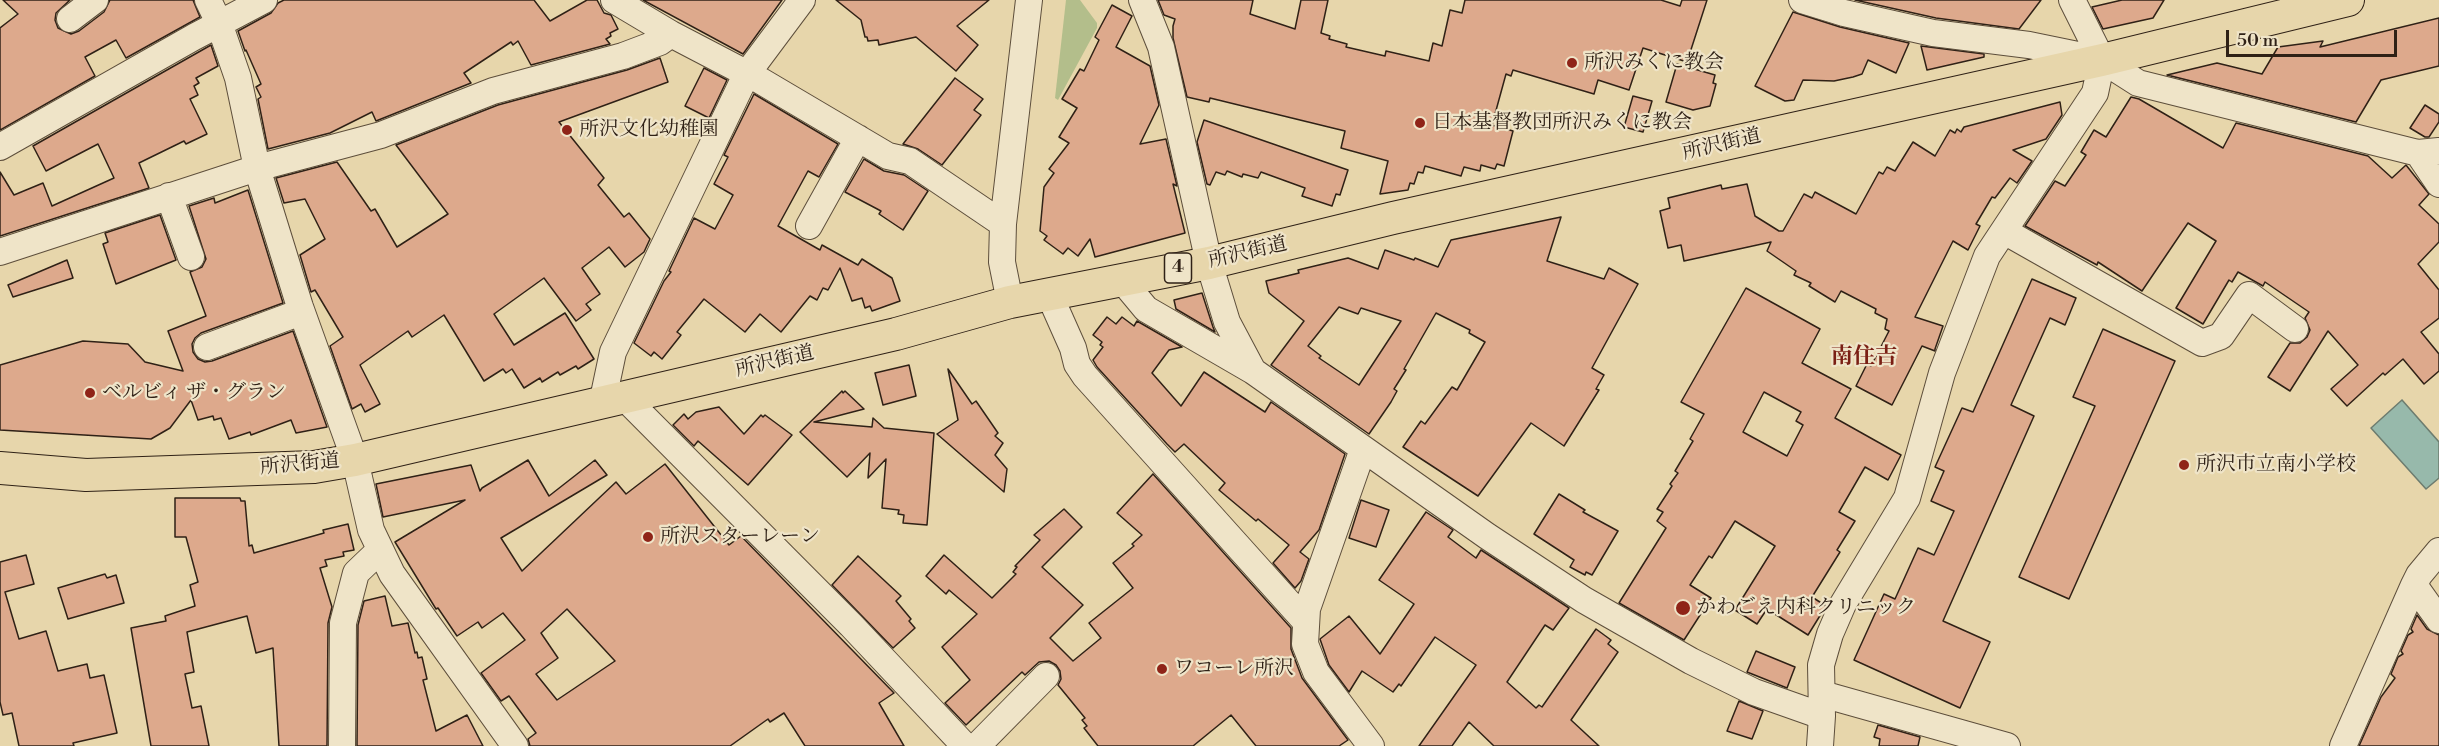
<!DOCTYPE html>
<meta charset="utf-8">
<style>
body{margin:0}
#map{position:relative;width:2439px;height:746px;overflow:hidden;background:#e7d6ab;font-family:"Libre Bodoni",serif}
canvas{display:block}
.scale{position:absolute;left:2226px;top:30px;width:171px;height:27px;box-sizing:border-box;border:3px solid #2f2116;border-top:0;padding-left:8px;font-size:18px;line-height:21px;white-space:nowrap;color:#2f2116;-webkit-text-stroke:4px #efe4c8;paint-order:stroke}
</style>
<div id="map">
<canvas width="2439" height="746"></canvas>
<div class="scale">50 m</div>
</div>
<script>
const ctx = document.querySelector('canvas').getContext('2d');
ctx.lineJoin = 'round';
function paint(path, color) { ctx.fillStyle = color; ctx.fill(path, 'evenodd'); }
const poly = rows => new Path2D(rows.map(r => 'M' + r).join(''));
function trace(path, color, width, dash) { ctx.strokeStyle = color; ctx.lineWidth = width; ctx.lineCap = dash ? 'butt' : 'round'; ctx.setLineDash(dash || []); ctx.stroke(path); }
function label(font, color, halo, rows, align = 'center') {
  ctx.font = font + ' "Libre Bodoni","Noto Serif JP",serif'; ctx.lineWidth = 4.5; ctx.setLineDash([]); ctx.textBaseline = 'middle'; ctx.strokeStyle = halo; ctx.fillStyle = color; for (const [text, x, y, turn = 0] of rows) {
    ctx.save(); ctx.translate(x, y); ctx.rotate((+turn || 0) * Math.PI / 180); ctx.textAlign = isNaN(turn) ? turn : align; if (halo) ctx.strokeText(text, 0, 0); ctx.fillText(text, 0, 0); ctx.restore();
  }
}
paint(poly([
 [1066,0,1080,0,1097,23,1097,28,1058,100,1055,98]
]), '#b3be8b');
const water = poly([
 [2402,400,2439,442,2439,478,2426,489,2371,428,2402,400]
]);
paint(water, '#97b9ab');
trace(water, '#6d7c6f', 1.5);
const building = poly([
 [3,0,70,0,56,13,55,20,58,28,71,34,79,31,104,12,110,0,193,0,200,17,126,58,116,40,85,57,95,76,0,130,0,28,18,14,3,0],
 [284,0,534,0,550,21,587,0,597,0,604,13,611,15,618,29,610,33,611,36,606,39,610,44,531,65,518,41,513,45,511,42,464,73,471,83,376,121,372,112,330,133,268,149,258,99,261,97,256,87,261,84,246,50,245,51,238,31,271,13,278,3,284,0],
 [643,0,782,0,743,54,643,0],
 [836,0,989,0,957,26,978,45,956,71,916,37,879,45,878,40,868,41,867,37,865,37,861,20,836,0],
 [1158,0,1253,0,1250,14,1295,29,1301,0,1328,0,1321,33,1330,36,1329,39,1347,44,1346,47,1385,56,1386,51,1429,61,1433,43,1442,46,1450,10,1462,13,1465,0,1661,0,1680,6,1682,0,1707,0,1687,62,1643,48,1629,90,1598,80,1594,94,1513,70,1511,76,1506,74,1492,125,1513,131,1504,166,1497,164,1495,169,1481,165,1480,171,1464,167,1461,176,1425,166,1423,173,1418,172,1414,184,1410,183,1408,190,1380,194,1388,161,1341,148,1345,131,1210,98,1209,102,1187,97,1173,38,1173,26,1175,19,1164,15,1158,0],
 [1855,0,2041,0,2019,29,1936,18,1855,0],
 [2122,0,2164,0,2153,18,2103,29,2092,7,2122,0],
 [1112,5,1132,16,1116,47,1150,66,1159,105,1140,144,1166,139,1177,186,1173,184,1185,233,1095,257,1090,239,1078,256,1068,248,1063,254,1044,240,1047,236,1040,231,1044,187,1054,173,1049,169,1069,143,1059,137,1077,108,1062,99,1080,69,1084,71,1099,40,1095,37,1112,5],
 [1793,12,1840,27,1909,43,1896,73,1868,60,1862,74,1853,77,1834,81,1803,80,1794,100,1785,101,1755,86,1793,12],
 [2439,18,2439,66,2381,80,2356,122,2167,75,2217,63,2262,74,2278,47,2323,41,2320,47,2439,18],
 [211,45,218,66,196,78,199,83,194,86,198,95,190,99,207,134,186,144,184,141,139,163,149,188,0,236,0,172,14,195,43,183,52,206,114,178,98,144,46,171,33,146,211,45],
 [1921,46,1984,54,1984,57,1927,70,1921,46],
 [660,58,668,82,559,122,604,178,598,185,624,217,629,213,650,239,644,252,625,267,609,247,582,268,600,294,586,304,591,310,576,321,544,278,494,314,514,345,565,313,594,359,578,369,576,366,560,375,558,372,542,382,540,378,524,388,512,369,506,373,503,369,484,381,444,315,412,337,408,331,360,365,380,404,365,412,361,404,352,409,330,346,343,337,315,290,311,292,300,255,325,239,305,199,284,203,276,178,337,162,371,211,375,209,397,247,448,214,396,145,498,105,627,70,660,58],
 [1677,64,1715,75,1713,83,1716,84,1710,106,1693,110,1666,102,1677,64],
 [704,68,727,80,709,118,685,106,704,68],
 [955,78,983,99,974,110,981,115,942,165,918,149,903,144,955,78],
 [754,94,838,144,819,177,808,171,778,226,820,250,822,245,858,265,862,259,892,278,900,301,872,311,870,306,865,308,862,298,852,301,840,268,828,290,823,288,817,300,810,296,781,332,760,314,745,332,704,299,677,332,681,335,662,359,654,352,651,356,634,343,664,281,671,272,669,271,694,218,715,229,733,195,714,184,728,157,724,155,754,94],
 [1633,96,1652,101,1643,132,1624,127,1633,96],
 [2131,97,2139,99,2223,148,2236,123,2368,156,2392,178,2406,165,2429,194,2419,205,2439,224,2439,242,2418,264,2439,290,2439,318,2421,332,2439,354,2439,371,2424,384,2403,359,2385,375,2383,373,2347,406,2331,389,2358,365,2328,331,2290,391,2268,377,2290,343,2300,343,2307,337,2310,330,2305,318,2309,312,2265,282,2263,286,2238,272,2232,282,2229,280,2203,324,2176,308,2216,241,2188,223,2142,291,2098,262,2097,265,2025,226,2055,181,2065,186,2086,155,2081,152,2094,130,2106,137,2131,97],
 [2060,102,2062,115,2046,139,2013,150,2032,161,2017,183,2010,178,1995,198,1992,197,1976,224,1980,226,1968,250,1953,241,1915,317,1943,326,1935,349,1935,351,1922,346,1892,405,1856,386,1867,364,1871,366,1889,331,1885,329,1887,319,1875,313,1876,309,1841,291,1835,302,1809,286,1811,283,1794,275,1796,271,1767,251,1771,242,1684,261,1681,245,1668,248,1660,211,1670,208,1668,198,1721,185,1722,189,1747,184,1755,216,1779,231,1783,231,1804,194,1812,198,1815,192,1856,214,1879,172,1883,174,1887,167,1895,171,1913,142,1935,156,1950,130,1955,133,1957,129,1961,132,1964,127,2060,102],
 [2425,105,2439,114,2439,122,2429,137,2425,137,2410,128,2425,105],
 [1204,120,1348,170,1340,195,1336,194,1332,206,1302,196,1305,188,1261,172,1258,178,1243,174,1242,177,1227,171,1225,175,1216,172,1210,185,1207,184,1197,142,1204,120],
 [864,159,884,171,904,175,928,191,903,230,879,214,881,211,845,192,864,159],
 [248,190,283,303,201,333,195,338,192,344,193,352,198,359,205,362,212,361,293,331,327,427,296,433,291,420,251,435,250,432,229,439,221,418,214,420,213,416,198,420,191,400,170,428,151,439,0,430,0,365,83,341,128,344,145,362,183,371,168,331,206,316,190,272,202,267,206,259,189,206,214,198,215,203,248,190],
 [160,215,176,260,116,284,103,244,108,242,105,233,160,215],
 [1561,217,1547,261,1604,279,1609,268,1638,284,1592,368,1604,375,1596,389,1599,390,1564,446,1531,423,1478,496,1403,447,1421,421,1425,424,1452,387,1457,390,1485,342,1469,333,1470,330,1436,313,1404,369,1406,370,1394,389,1397,391,1391,402,1369,434,1271,365,1304,321,1269,293,1266,281,1299,273,1298,270,1348,258,1378,269,1385,250,1414,260,1415,258,1438,267,1451,240,1561,217],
 [1339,307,1358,314,1361,308,1401,321,1359,385,1319,358,1321,356,1308,346,1339,307],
 [67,260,73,278,13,297,8,285,67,260],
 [2032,279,2076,298,2065,325,2050,318,2011,405,2034,416,1943,621,1990,642,1960,708,1854,660,1884,594,1895,599,1918,548,1934,555,1954,511,1931,501,1944,471,1935,467,1962,408,1973,412,2032,279],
 [1746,288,1820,329,1802,363,1851,389,1835,418,1901,455,1888,480,1865,467,1839,512,1855,521,1837,550,1840,552,1812,597,1826,606,1808,635,1767,609,1757,624,1735,610,1775,546,1735,521,1712,558,1709,556,1690,585,1711,598,1684,640,1619,603,1666,528,1657,521,1663,512,1657,509,1672,486,1670,484,1678,473,1675,471,1693,441,1690,439,1704,414,1681,402,1746,288],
 [1764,392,1801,412,1796,421,1803,425,1787,456,1743,432,1764,392],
 [1202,293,1213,327,1215,332,1176,309,1174,300,1202,293],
 [1107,317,1116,324,1122,317,1134,326,1137,321,1182,347,1169,350,1152,373,1181,406,1204,372,1265,412,1271,402,1345,454,1319,530,1300,552,1309,559,1301,581,1295,588,1273,563,1289,545,1258,519,1256,521,1219,490,1225,483,1184,444,1175,452,1167,444,1097,367,1093,360,1103,347,1100,345,1102,342,1093,335,1107,317],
 [2103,329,2175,361,2069,599,2019,577,2095,406,2073,397,2103,329],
 [909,365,916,396,883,405,875,373,909,365],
 [948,369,972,404,976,401,998,433,995,436,1003,443,995,455,1007,469,1004,492,937,434,958,420,948,369],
 [842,391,843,393,845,391,864,409,814,422,872,427,873,418,884,428,934,433,927,525,903,523,904,515,898,514,899,510,882,508,886,459,868,478,870,453,847,477,800,432,842,391],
 [719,407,744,434,761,415,763,417,765,415,792,435,748,485,698,441,694,446,673,425,684,414,688,419,696,412,719,407],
 [528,460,549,496,595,460,607,475,501,538,522,571,616,482,626,494,665,464,729,545,741,536,894,693,879,703,904,746,805,746,784,713,770,722,768,719,730,746,530,746,528,739,536,733,509,696,501,701,481,673,525,640,503,613,482,628,478,622,457,636,438,608,436,609,395,542,465,500,383,517,376,484,471,465,480,491,482,488,528,460],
 [567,609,615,661,557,700,536,674,558,658,541,633,567,609],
 [1153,474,1291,628,1291,649,1302,678,1348,740,1339,746,1256,746,1231,715,1193,746,1098,746,1084,728,1087,726,1082,720,1085,718,1058,685,1061,679,1060,671,1056,665,1049,661,1039,662,1025,675,1022,672,966,725,945,703,970,680,942,647,977,614,949,590,946,594,926,576,944,555,992,598,1016,574,1013,572,1017,567,1015,566,1040,540,1034,535,1064,509,1082,527,1042,567,1083,605,1050,638,1073,661,1101,638,1089,623,1133,588,1113,563,1134,546,1132,544,1142,535,1117,513,1153,474],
 [1559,494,1585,510,1583,512,1618,531,1592,575,1586,572,1585,575,1570,567,1574,560,1534,534,1559,494],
 [175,498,240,498,241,501,245,501,249,546,252,545,254,553,324,533,323,530,348,524,354,550,343,552,344,556,325,560,327,566,320,568,332,607,328,623,327,746,279,746,273,648,256,653,247,616,187,632,194,672,185,674,192,708,201,706,209,746,151,746,131,628,166,621,165,616,195,606,190,585,198,582,186,537,175,537,175,498],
 [1361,500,1389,510,1376,547,1349,538,1361,500],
 [1426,512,1453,530,1448,537,1476,558,1481,550,1569,608,1553,630,1545,625,1507,682,1536,708,1539,705,1542,707,1596,629,1611,640,1608,644,1618,652,1571,720,1599,746,1494,746,1469,722,1452,746,1419,746,1476,665,1435,637,1401,686,1399,684,1393,692,1362,671,1349,692,1329,665,1320,639,1349,616,1380,654,1414,604,1379,580,1426,512],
 [26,555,34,584,5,592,19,639,46,631,58,671,87,664,90,678,104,675,117,733,73,743,74,746,19,746,12,713,3,715,0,702,0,562,26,555],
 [858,556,901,596,896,601,911,619,909,621,915,628,893,648,832,585,858,556],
 [105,574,107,578,116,575,124,603,68,619,58,588,105,574],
 [385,596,392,626,408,623,415,653,417,652,418,658,422,657,427,679,423,680,436,731,467,715,483,746,357,746,358,625,364,601,385,596],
 [2417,615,2427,629,2439,635,2439,746,2359,746,2381,697,2395,678,2391,674,2398,657,2403,654,2401,651,2408,635,2413,632,2411,629,2417,615],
 [1756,651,1795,667,1787,688,1747,672,1756,651],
 [1739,701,1763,711,1752,739,1727,731,1739,701],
 [1878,725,1920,737,1918,746,1879,746,1880,739,1874,737,1878,725]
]);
paint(building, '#dda98c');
trace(building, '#2f2116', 1.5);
const minor = poly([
 [208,0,219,23,238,78,257,168,300,307,355,460,371,530,392,574,515,746],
 [614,0,671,34,761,81,888,156,910,161,1003,224],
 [1142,0,1161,47,1209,263,1227,322,1253,371],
 [1802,0,1844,13,1933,33,2029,45,2102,60,2138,83,2418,153,2439,151],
 [70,19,95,0],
 [0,147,194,37,264,0],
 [2418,153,2439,184],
 [169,196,191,257],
 [809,226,858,138],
 [2004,231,2202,343,2221,336,2249,295,2295,329],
 [0,252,257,168,381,135,493,91,623,56,660,42,671,34],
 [1121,279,1146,309,1253,371,1487,536,1584,600,1691,661,1754,692,1822,716],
 [1049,294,1073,348,1077,364,1085,376,1306,622],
 [1010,302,1002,262,1003,224,1029,0],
 [207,347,301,312],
 [625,398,851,625,965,746],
 [602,404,613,352,746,75,802,0],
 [1363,449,1307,609,1305,644,1316,672,1371,746],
 [2414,585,2439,620],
 [1822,694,2007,746],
 [342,746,343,623,356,573,379,551],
 [977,746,1046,676],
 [1820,746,1822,716,1821,665,1830,634,1843,604,1907,498,1942,373,1987,256,2095,93,2102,60,2072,0],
 [2343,746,2414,585,2419,575,2439,551]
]);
const major = poly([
 [0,468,86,475,314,467,355,460,896,334,1010,302,1209,263,1393,218,2102,60,2348,0]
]);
trace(minor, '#5d4e3b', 28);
trace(major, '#2f2116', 34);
trace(minor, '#efe4c8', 26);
trace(major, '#e7d6ab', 32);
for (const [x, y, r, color] of [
 [1572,63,6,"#8f2418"],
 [1420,123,6,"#8f2418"],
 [567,130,6,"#8f2418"],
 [90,393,6,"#8f2418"],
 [2184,465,6,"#8f2418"],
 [648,537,6,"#8f2418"],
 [1683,608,8,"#8f2418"],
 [1162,669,6,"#8f2418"]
]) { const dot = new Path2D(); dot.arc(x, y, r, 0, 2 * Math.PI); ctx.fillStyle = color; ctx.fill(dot); trace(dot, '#efe4c8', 2); }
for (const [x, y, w] of [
 [1178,268,27]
]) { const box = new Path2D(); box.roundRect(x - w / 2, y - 15, w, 30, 4.5); ctx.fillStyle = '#efe4c8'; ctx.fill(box); trace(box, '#2f2116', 1.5); }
label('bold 18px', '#2f2116', null, [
 ["4",1178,268]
]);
label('20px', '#2f2116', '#efe4c8', [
 ["所沢みくに教会",1584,63],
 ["日本基督教団所沢みくに教会",1432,123],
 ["所沢文化幼稚園",579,130],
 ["ベルビィ ザ・グラン",102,393],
 ["所沢市立南小学校",2196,465],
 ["所沢スターレーン",660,537],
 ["かわごえ内科クリニック",1696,608],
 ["ワコーレ所沢",1174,669]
], 'left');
label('20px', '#2f2116', '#efe4c8', [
 ["所沢街道",1722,145,-13],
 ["所沢街道",1248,253,-13],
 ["所沢街道",775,362,-13],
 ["所沢街道",300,465,-5]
]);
label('bold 22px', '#7a1f14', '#efe4c8', [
 ["南住吉",1864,358]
]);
</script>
